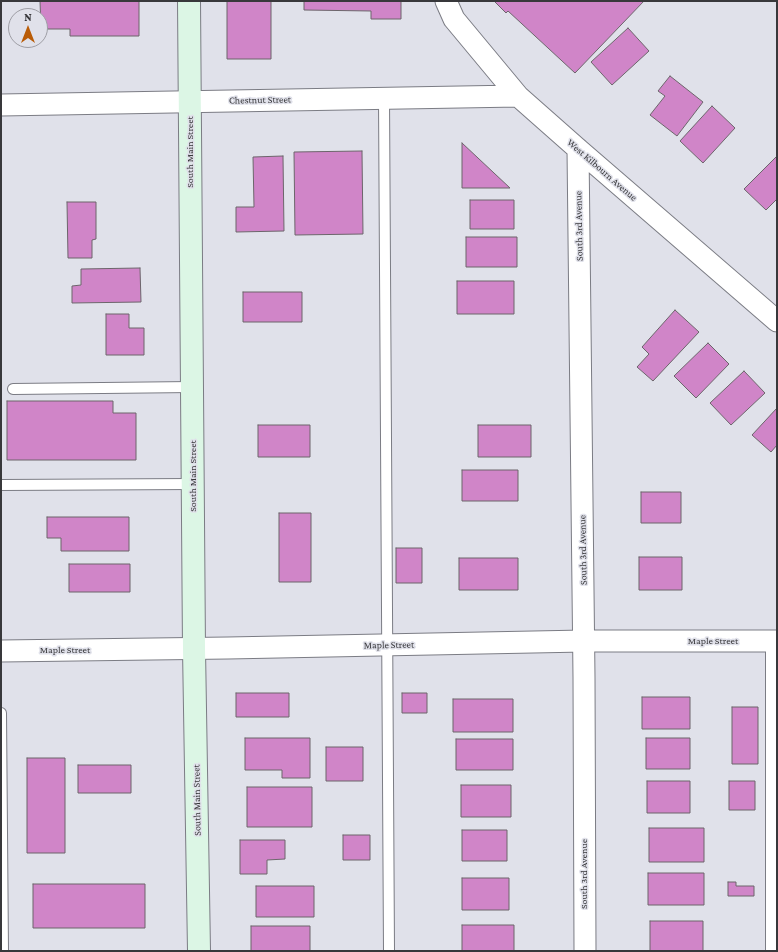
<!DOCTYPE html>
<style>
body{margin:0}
#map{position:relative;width:778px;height:952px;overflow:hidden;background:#e0e1ea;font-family:"Crimson Pro",serif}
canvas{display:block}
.frame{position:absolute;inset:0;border:2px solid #38383b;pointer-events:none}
.north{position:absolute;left:8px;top:8px;width:40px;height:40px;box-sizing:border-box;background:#e0e1ea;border:1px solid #9d9da4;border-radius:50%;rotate:0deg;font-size:11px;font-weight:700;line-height:16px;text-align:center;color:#38383b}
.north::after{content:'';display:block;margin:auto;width:14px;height:18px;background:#b95c07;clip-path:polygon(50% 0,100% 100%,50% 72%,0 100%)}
</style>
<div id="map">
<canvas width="778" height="952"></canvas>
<div class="frame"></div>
<div class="north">N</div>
</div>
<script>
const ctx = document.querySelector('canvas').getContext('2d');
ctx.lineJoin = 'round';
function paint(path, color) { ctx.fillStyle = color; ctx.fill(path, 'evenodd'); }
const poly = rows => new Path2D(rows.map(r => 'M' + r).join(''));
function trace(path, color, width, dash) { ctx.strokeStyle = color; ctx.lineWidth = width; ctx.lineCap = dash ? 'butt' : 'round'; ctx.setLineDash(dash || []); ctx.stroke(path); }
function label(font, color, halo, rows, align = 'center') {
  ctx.font = font + ' "Crimson Pro",serif'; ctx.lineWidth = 3; ctx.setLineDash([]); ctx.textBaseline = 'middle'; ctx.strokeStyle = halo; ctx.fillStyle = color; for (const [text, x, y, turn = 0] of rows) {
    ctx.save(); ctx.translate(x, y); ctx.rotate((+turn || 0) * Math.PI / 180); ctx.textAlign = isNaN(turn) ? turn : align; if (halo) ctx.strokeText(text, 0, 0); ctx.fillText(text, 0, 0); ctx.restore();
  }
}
const building = poly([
 [40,1,139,1,139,36,70,36,70,29,41,29,40,1],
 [227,1,271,1,271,59,227,59,227,1],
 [304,1,401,1,401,19,371,19,371,11,304,10,304,1],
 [494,1,644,1,575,73,508,11,506,13,494,1],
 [628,28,649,51,612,85,591,62,628,28],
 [670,76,703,102,677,136,650,115,665,96,658,91,670,76],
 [712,106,735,128,703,163,680,141,712,106],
 [462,143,510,188,462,188,462,143],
 [362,151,363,234,295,235,294,152,362,151],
 [283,156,284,231,236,232,236,207,254,207,253,157,283,156],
 [777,156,777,199,766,210,744,189,777,156],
 [470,200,514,200,514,229,470,229,470,200],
 [67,202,96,202,96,239,92,240,92,258,68,258,67,202],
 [466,237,517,237,517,267,466,267,466,237],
 [140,268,141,302,72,303,72,286,81,285,81,269,140,268],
 [457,281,514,281,514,314,457,314,457,281],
 [243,292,302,292,302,322,243,322,243,292],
 [675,310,699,332,653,381,637,367,649,354,642,347,675,310],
 [106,314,129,314,129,328,144,328,144,355,106,355,106,314],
 [708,343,729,364,696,398,674,376,708,343],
 [744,371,765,393,731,425,710,403,744,371],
 [7,401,113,401,113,413,136,413,136,460,7,460,7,401],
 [777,408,777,445,771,452,752,435,777,408],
 [258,425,310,425,310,457,258,457,258,425],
 [478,425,531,425,531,457,478,457,478,425],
 [462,470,518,470,518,501,462,501,462,470],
 [641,492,681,492,681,523,641,523,641,492],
 [279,513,311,513,311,582,279,582,279,513],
 [47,517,129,517,129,551,61,551,61,538,47,538,47,517],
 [396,548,422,548,422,583,396,583,396,548],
 [639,557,682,557,682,590,639,590,639,557],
 [459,558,518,558,518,590,459,590,459,558],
 [69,564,130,564,130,592,69,592,69,564],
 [236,693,289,693,289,717,236,717,236,693],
 [402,693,427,693,427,713,402,713,402,693],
 [642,697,690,697,690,729,642,729,642,697],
 [453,699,513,699,513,732,453,732,453,699],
 [732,707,758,707,758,764,732,764,732,707],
 [245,738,310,738,310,778,282,778,282,770,245,770,245,738],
 [646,738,690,738,690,769,646,769,646,738],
 [456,739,513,739,513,770,456,770,456,739],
 [326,747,363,747,363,781,326,781,326,747],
 [27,758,65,758,65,853,27,853,27,758],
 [78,765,131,765,131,793,78,793,78,765],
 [647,781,690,781,690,813,647,813,647,781],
 [729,781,755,781,755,810,729,810,729,781],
 [461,785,511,785,511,817,461,817,461,785],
 [247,787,312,787,312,827,247,827,247,787],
 [649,828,704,828,704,862,649,862,649,828],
 [462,830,507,830,507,861,462,861,462,830],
 [343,835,370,835,370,860,343,860,343,835],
 [240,840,285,840,285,859,267,860,267,874,240,874,240,840],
 [648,873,704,873,704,905,648,905,648,873],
 [462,878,509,878,509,910,462,910,462,878],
 [728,882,736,882,736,886,754,886,754,896,728,896,728,882],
 [33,884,145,884,145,928,33,928,33,884],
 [256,886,314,886,314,917,256,917,256,886],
 [650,921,703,921,703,951,650,951,650,921],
 [462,925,514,925,514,951,462,951,462,925],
 [251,926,310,926,310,951,251,951,251,926]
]);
paint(building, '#d085c8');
trace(building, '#6c656b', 1);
const service = poly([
 [384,98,389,951],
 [13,389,192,387],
 [1,485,193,484],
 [771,641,771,951],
 [1,713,3,951]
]);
const minor = poly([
 [446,1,454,19,518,96,578,149,777,321],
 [1,105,518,96],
 [578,149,584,677,585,951],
 [1,651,228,648,584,641,777,641]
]);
const secondary = poly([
 [189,1,194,649,199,951]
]);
trace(service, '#7b7c84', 12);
trace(minor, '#7b7c84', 23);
trace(secondary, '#7b7c84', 24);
trace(service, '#fff', 10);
trace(minor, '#fff', 21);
trace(secondary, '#dcf6e5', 22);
label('10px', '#38383b', '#e0e1ea', [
 ["Chestnut Street",260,100,-1],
 ["South Main Street",190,152,-90],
 ["West Kilbourn Avenue",602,170,41],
 ["South 3rd Avenue",579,226,-91],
 ["South Main Street",193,476,-90],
 ["South 3rd Avenue",583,550,-91],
 ["Maple Street",713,641],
 ["Maple Street",389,645,-1],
 ["Maple Street",65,650],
 ["South Main Street",197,800,-91],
 ["South 3rd Avenue",584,874,-90]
]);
</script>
